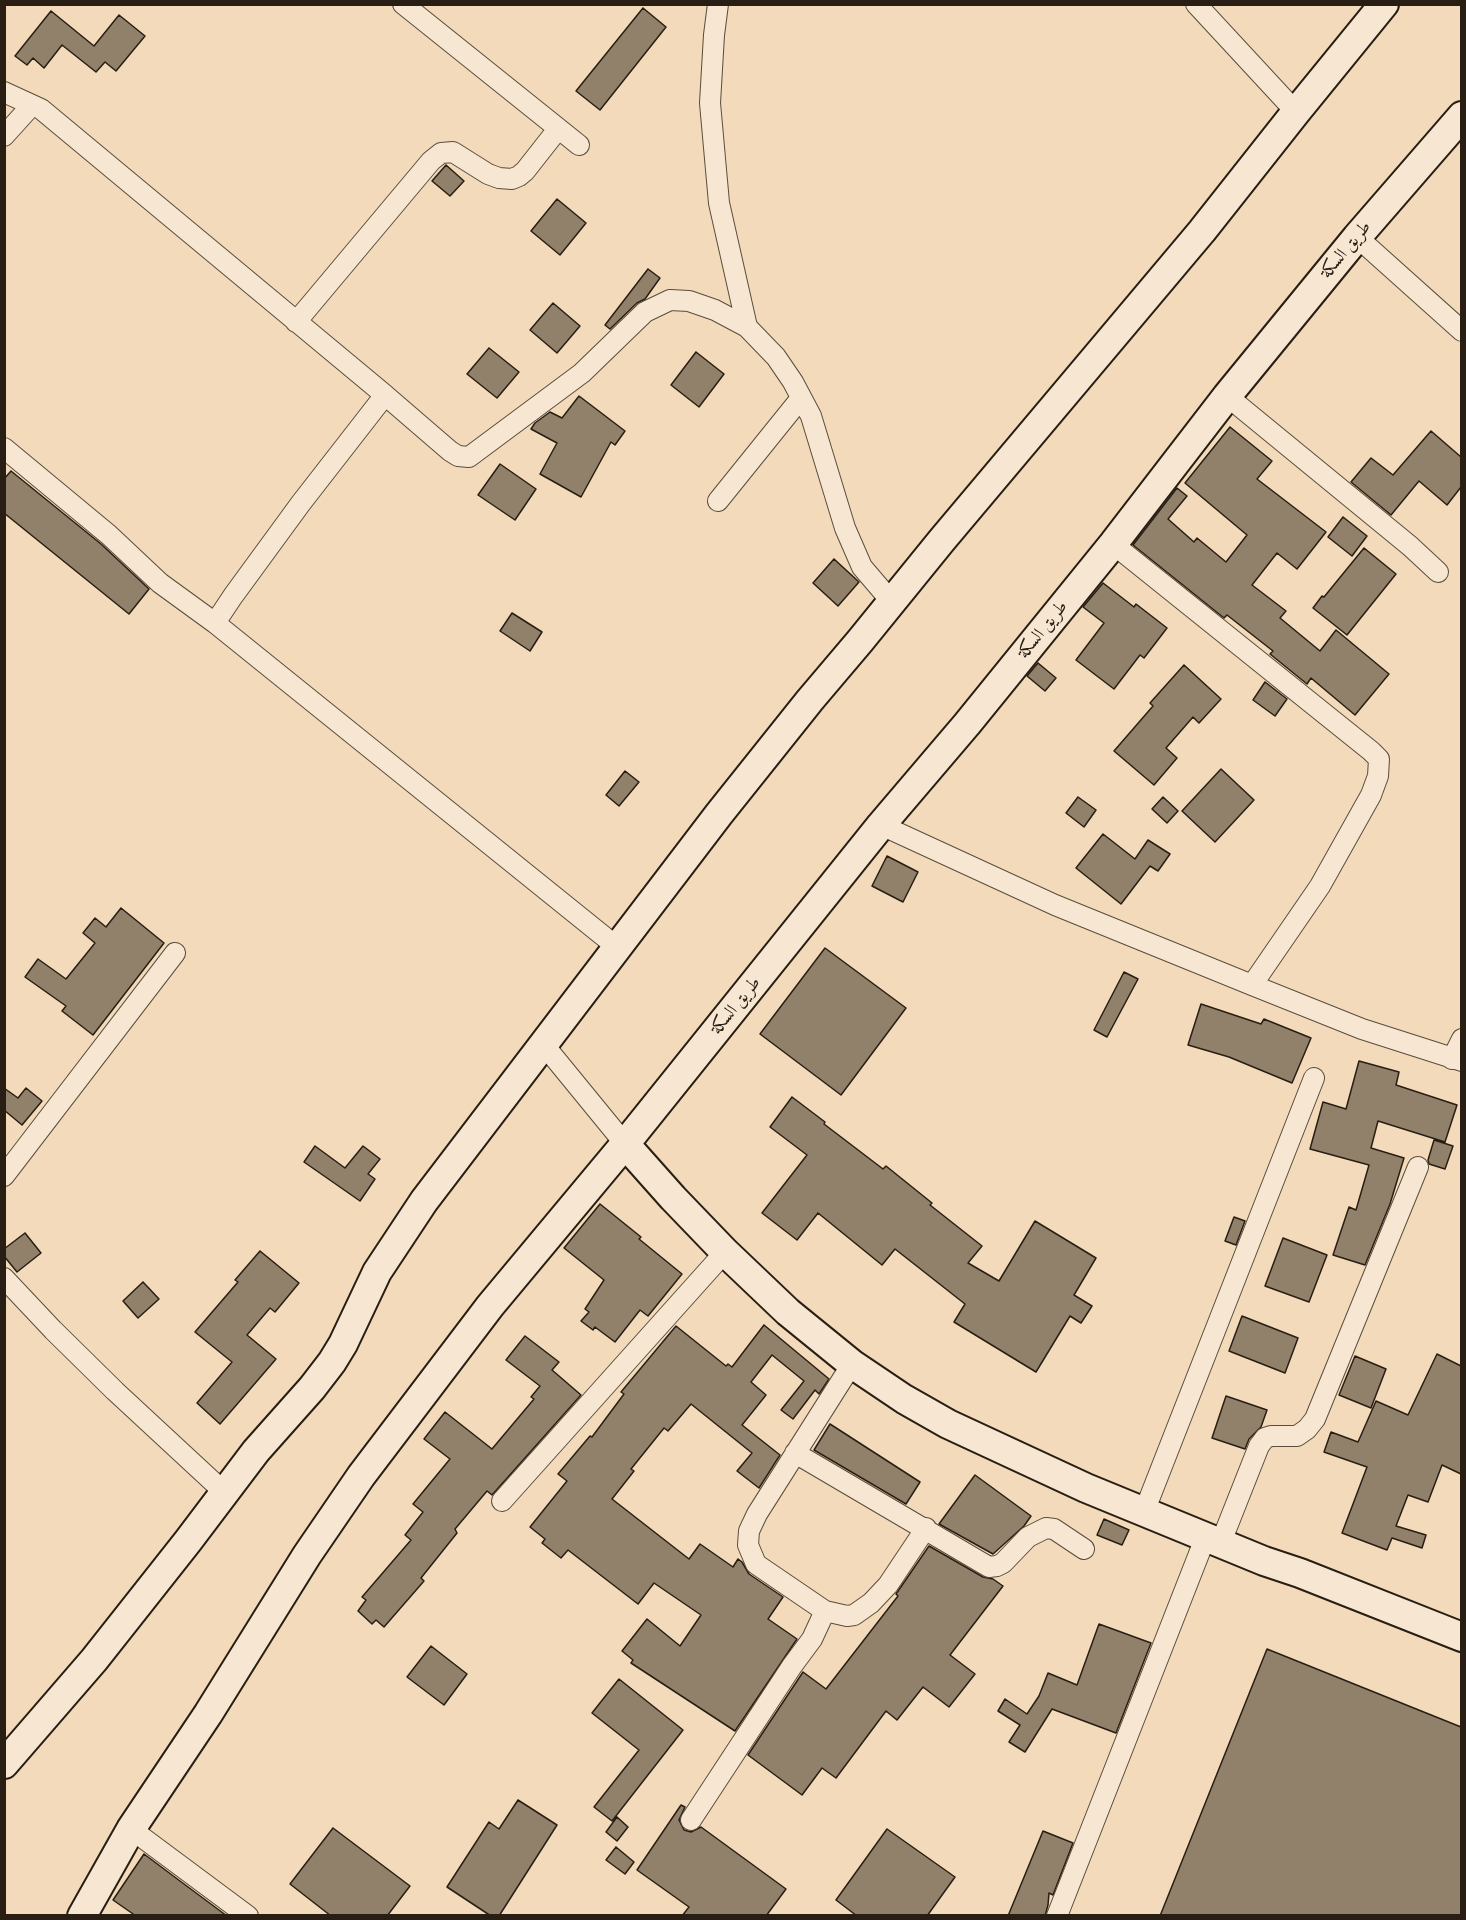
<!DOCTYPE html>
<meta charset="utf-8">
<style>
body{margin:0}
#map{position:relative;width:1466px;height:1920px;overflow:hidden;background:#f2daba;font-family:Alegreya,serif}
canvas{display:block}
.frame{position:absolute;inset:0;border:6px solid #281e13;pointer-events:none}
</style>
<div id="map">
<canvas width="1466" height="1920"></canvas>
<div class="frame"></div>
</div>
<script>
const ctx = document.querySelector('canvas').getContext('2d');
ctx.lineJoin = 'round';
function paint(path, color) { ctx.fillStyle = color; ctx.fill(path, 'evenodd'); }
const poly = rows => new Path2D(rows.map(r => 'M' + r).join(''));
function trace(path, color, width, dash) { ctx.strokeStyle = color; ctx.lineWidth = width; ctx.lineCap = dash ? 'butt' : 'round'; ctx.setLineDash(dash || []); ctx.stroke(path); }
function label(font, color, halo, rows, align = 'center') {
  ctx.font = font + ' Alegreya,Amiri,serif'; ctx.lineWidth = 6; ctx.setLineDash([]); ctx.textBaseline = 'middle'; ctx.strokeStyle = halo; ctx.fillStyle = color; for (const [text, x, y, turn = 0] of rows) {
    ctx.save(); ctx.translate(x, y); ctx.rotate((+turn || 0) * Math.PI / 180); ctx.textAlign = isNaN(turn) ? turn : align; if (halo) ctx.strokeText(text, 0, 0); ctx.fillText(text, 0, 0); ctx.restore();
  }
}
const building = poly([
 [643,8,666,27,600,110,576,91,643,8],
 [51,11,94,46,119,15,145,36,116,71,105,62,96,72,62,45,44,68,33,58,27,65,15,56,51,11],
 [446,165,464,181,450,196,432,181,446,165],
 [557,199,586,223,560,255,531,231,557,199],
 [648,269,660,278,645,299,637,303,610,329,605,325,648,269],
 [553,303,580,326,557,353,530,330,553,303],
 [489,348,519,372,497,398,467,374,489,348],
 [696,352,724,374,699,407,671,385,696,352],
 [579,396,625,431,615,445,611,442,581,497,540,474,557,443,531,429,535,423,550,412,562,418,579,396],
 [1230,427,1272,461,1257,479,1326,532,1297,569,1277,553,1252,585,1286,611,1280,618,1320,651,1336,630,1389,674,1355,715,1311,678,1307,684,1270,654,1273,651,1227,615,1224,618,1133,545,1177,488,1187,496,1168,519,1194,542,1197,538,1226,562,1247,535,1185,483,1230,427],
 [1431,431,1461,457,1461,487,1447,505,1419,481,1391,515,1351,482,1371,458,1393,475,1431,431],
 [500,464,536,489,515,520,478,495,500,464],
 [11,471,101,544,149,589,129,614,4,513,4,479,11,471],
 [1343,517,1367,536,1352,556,1328,537,1343,517],
 [1364,548,1396,574,1347,635,1313,608,1322,596,1324,597,1364,548],
 [834,559,859,582,838,606,813,583,834,559],
 [1103,583,1134,607,1136,604,1167,628,1144,658,1140,655,1114,689,1076,660,1104,623,1083,607,1103,583],
 [512,613,542,632,530,651,500,631,512,613],
 [1038,663,1056,678,1045,691,1027,676,1038,663],
 [1184,665,1221,699,1199,723,1193,717,1166,748,1177,758,1154,785,1114,751,1153,706,1150,703,1184,665],
 [1265,682,1287,699,1275,716,1253,700,1265,682],
 [1221,769,1254,800,1215,842,1182,811,1221,769],
 [625,771,639,782,619,806,606,795,625,771],
 [1078,797,1096,810,1084,827,1066,813,1078,797],
 [1163,797,1178,811,1167,823,1152,809,1163,797],
 [1103,834,1135,859,1148,840,1170,854,1158,871,1150,866,1121,904,1076,868,1103,834],
 [887,856,918,872,903,902,872,886,887,856],
 [121,908,164,943,93,1035,62,1011,66,1006,25,977,38,959,66,979,95,943,83,933,95,918,106,927,121,908],
 [825,948,906,1008,841,1095,760,1034,825,948],
 [1124,972,1138,979,1107,1037,1094,1030,1124,972],
 [1201,1004,1261,1024,1264,1019,1311,1038,1292,1083,1229,1057,1188,1045,1201,1004],
 [1359,1061,1399,1072,1396,1085,1457,1105,1445,1142,1378,1121,1371,1148,1404,1158,1390,1204,1365,1265,1333,1255,1349,1207,1356,1210,1369,1165,1310,1149,1323,1102,1346,1109,1359,1061],
 [4,1088,18,1098,26,1088,42,1101,22,1125,4,1110,4,1088],
 [792,1097,825,1122,824,1124,883,1169,886,1166,932,1203,930,1205,982,1246,968,1263,999,1281,1035,1221,1096,1258,1074,1295,1092,1306,1081,1323,1070,1316,1036,1372,954,1322,965,1304,895,1249,882,1265,818,1213,797,1240,762,1213,807,1155,770,1127,792,1097],
 [1434,1140,1453,1146,1445,1169,1429,1164,1428,1160,1434,1140],
 [315,1146,345,1168,363,1146,380,1159,368,1174,375,1179,360,1201,304,1162,315,1146],
 [600,1204,641,1237,639,1239,682,1274,648,1316,640,1310,615,1342,595,1327,593,1330,581,1321,589,1312,585,1309,604,1280,564,1248,600,1204],
 [1234,1217,1245,1221,1236,1245,1225,1241,1234,1217],
 [25,1233,41,1253,17,1272,4,1256,4,1249,25,1233],
 [1283,1238,1327,1255,1309,1302,1265,1286,1283,1238],
 [260,1251,299,1283,275,1312,270,1308,247,1335,276,1359,220,1424,197,1403,232,1362,195,1332,238,1282,235,1280,260,1251],
 [143,1282,159,1299,138,1318,123,1301,143,1282],
 [1242,1316,1298,1338,1285,1373,1229,1351,1242,1316],
 [764,1325,829,1379,819,1394,815,1390,793,1419,781,1410,804,1381,772,1355,751,1382,766,1395,742,1425,780,1455,759,1488,737,1471,752,1453,691,1404,668,1431,664,1428,631,1469,634,1471,612,1499,689,1559,700,1544,733,1567,738,1559,742,1562,749,1574,783,1597,768,1619,797,1639,735,1731,631,1663,633,1660,622,1651,647,1619,680,1646,701,1615,654,1583,638,1604,568,1550,561,1558,542,1543,545,1539,530,1527,567,1481,558,1474,590,1436,592,1437,624,1394,621,1392,676,1326,726,1366,728,1364,732,1367,764,1325],
 [525,1336,559,1362,552,1370,581,1395,492,1495,487,1491,455,1529,457,1533,421,1578,424,1581,384,1627,376,1620,372,1624,358,1611,366,1600,362,1597,411,1540,405,1535,423,1512,413,1504,450,1459,424,1439,445,1412,492,1449,534,1399,531,1397,540,1386,506,1360,525,1336],
 [1437,1354,1461,1366,1461,1474,1442,1465,1428,1502,1408,1495,1396,1526,1426,1535,1422,1548,1392,1538,1387,1550,1342,1533,1367,1467,1324,1452,1331,1432,1358,1442,1376,1401,1408,1415,1437,1354],
 [1355,1356,1386,1369,1371,1408,1339,1395,1355,1356],
 [1226,1396,1267,1410,1261,1427,1249,1439,1245,1449,1212,1438,1226,1396],
 [830,1424,920,1482,906,1504,814,1450,830,1424],
 [975,1475,1031,1516,1024,1526,993,1554,939,1524,975,1475],
 [1104,1519,1129,1530,1122,1545,1097,1535,1104,1519],
 [929,1546,983,1577,993,1579,1003,1586,950,1655,975,1674,949,1707,923,1687,897,1720,886,1711,836,1778,822,1768,802,1795,748,1755,803,1672,826,1689,898,1596,896,1594,929,1546],
 [1099,1624,1151,1643,1116,1733,1052,1709,1025,1752,1009,1742,1020,1725,998,1711,1005,1699,1027,1714,1039,1696,1048,1673,1077,1685,1099,1624],
 [431,1646,467,1674,444,1705,407,1677,431,1646],
 [1267,1649,1461,1727,1461,1916,1160,1916,1267,1649],
 [619,1679,683,1730,612,1821,594,1807,639,1750,592,1713,619,1679],
 [518,1800,557,1825,499,1916,491,1916,447,1887,489,1822,499,1829,518,1800],
 [681,1805,685,1807,679,1820,684,1830,691,1832,701,1827,786,1889,766,1916,682,1916,689,1907,637,1870,681,1805],
 [617,1817,628,1827,617,1841,606,1832,617,1817],
 [333,1828,410,1886,387,1916,331,1916,290,1884,333,1828],
 [887,1829,955,1877,927,1916,857,1916,836,1900,887,1829],
 [1043,1831,1073,1843,1053,1895,1049,1893,1048,1905,1045,1916,1008,1916,1043,1831],
 [616,1847,634,1862,625,1874,606,1860,616,1847],
 [144,1854,176,1878,227,1916,136,1916,113,1900,144,1854]
]);
paint(building, '#91806a');
trace(building, '#281e13', 1.5);
const street = poly([
 [403,4,579,145],
 [718,4,714,35,710,103,719,203,747,327,776,357,793,382,811,416,845,528,862,567,891,601],
 [1196,4,1296,112],
 [4,92,41,109,385,395],
 [4,136,32,105],
 [1357,237,1462,331],
 [296,322,431,161,441,153,453,152,488,174,499,178,512,179,519,176,525,171,558,129],
 [1227,396,1410,546,1438,572],
 [4,448,109,535,160,583,215,623,617,947],
 [718,501,801,398],
 [1113,544,1371,751,1379,759,1378,776,1371,795,1320,886,1252,985],
 [215,623,233,596,301,503,385,395,450,451,458,456,469,457,582,373,645,312,670,300,689,301,715,310,747,327],
 [881,825,1055,905,1252,985,1362,1029,1462,1061],
 [544,1045,625,1144],
 [1452,1059,1462,1039],
 [4,1176,175,953],
 [4,1278,53,1330,115,1391,224,1492],
 [795,1453,989,1567,997,1566,1003,1563,1028,1537,1046,1528,1054,1529,1084,1549],
 [502,1501,725,1252],
 [1144,1512,1314,1078],
 [1221,1542,1259,1446,1265,1438,1271,1436,1297,1436,1307,1429,1315,1419,1418,1167],
 [825,1611,847,1616,854,1615,871,1603,888,1585,926,1528],
 [691,1820,792,1666,812,1639,825,1611,756,1564,748,1545,749,1531,757,1514,852,1364],
 [131,1829,248,1916],
 [1057,1916,1206,1536]
]);
const secondary = poly([
 [625,1144,673,1198,725,1252,788,1312,852,1364,904,1399,948,1424,1086,1488,1264,1561,1300,1573,1462,1637],
 [4,1764,94,1660,188,1541,256,1451,312,1388,332,1362,343,1344,377,1272,424,1201,719,814,810,700,860,641,942,540,1202,231,1296,112,1384,4],
 [82,1916,131,1829,208,1714,307,1555,361,1476,490,1306,625,1144,881,825,967,724,1113,544,1227,396,1357,237,1462,116]
]);
trace(street, '#5a4d3d', 22);
trace(secondary, '#281e13', 32);
trace(street, '#f7e7d2', 20);
trace(secondary, '#f7e7d2', 28);
label('18px', '#281e13', '#f7e7d2', [
 ["طريق السكة",1346,250,-50],
 ["طريق السكة",1043,630,-51],
 ["طريق السكة",736,1006,-51]
]);
</script>
